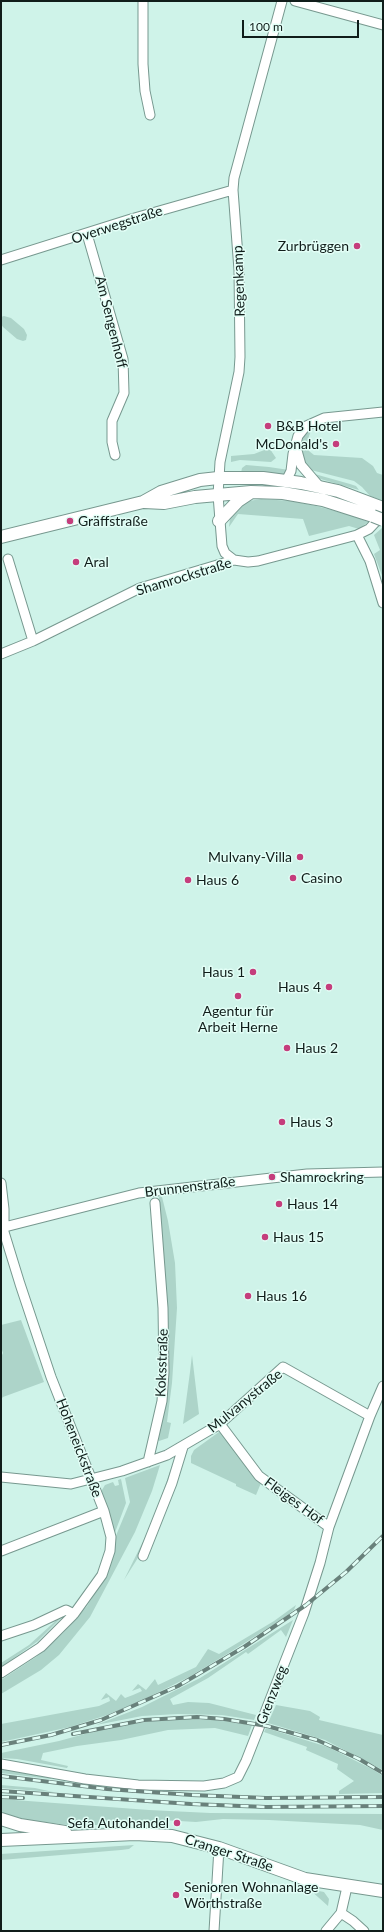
<!DOCTYPE html>
<meta charset="utf-8">
<style>
body{margin:0}
#map{position:relative;width:384px;height:1932px;overflow:hidden;background:#cff3e9;font-family:Lato,sans-serif}
canvas{display:block}
.frame{position:absolute;inset:0;border:2px solid #101d1a;pointer-events:none}
.scale{position:absolute;left:242px;top:20px;width:117px;height:18px;box-sizing:border-box;border:2px solid #101d1a;border-top:0;padding-left:5px;font-size:12px;line-height:14px;white-space:nowrap;color:#101d1a;-webkit-text-stroke:3px #e2fef6;paint-order:stroke}
</style>
<div id="map">
<canvas width="384" height="1932"></canvas>
<div class="frame"></div>
<div class="scale">100 m</div>
</div>
<script>
const ctx = document.querySelector('canvas').getContext('2d');
ctx.lineJoin = 'round';
function paint(path, color) { ctx.fillStyle = color; ctx.fill(path, 'evenodd'); }
const poly = rows => new Path2D(rows.map(r => 'M' + r).join(''));
function trace(path, color, width, dash) { ctx.strokeStyle = color; ctx.lineWidth = width; ctx.lineCap = dash ? 'butt' : 'round'; ctx.setLineDash(dash || []); ctx.stroke(path); }
function label(font, color, halo, rows, align = 'center') {
  ctx.font = font + ' Lato,sans-serif'; ctx.lineWidth = 3; ctx.setLineDash([]); ctx.textBaseline = 'middle'; ctx.strokeStyle = halo; ctx.fillStyle = color; for (const [text, x, y, turn = 0] of rows) {
    ctx.save(); ctx.translate(x, y); ctx.rotate((+turn || 0) * Math.PI / 180); ctx.textAlign = isNaN(turn) ? turn : align; if (halo) ctx.strokeText(text, 0, 0); ctx.fillText(text, 0, 0); ctx.restore();
  }
}
paint(poly([
 [4,316,11,318,24,329,27,335,26,340,23,341,17,339,3,327,1,324,1,317],
 [309,429,311,431,309,436,308,445,309,451,314,455,362,458,373,466,377,473,383,475,383,501,370,496,362,487,354,481,307,469,300,448,304,436],
 [267,449,270,449,276,458,271,462,240,460,231,462,231,456,254,454],
 [246,465,269,467,289,470,284,475,241,473,242,468],
 [311,473,350,484,356,486,359,490,317,478],
 [261,499,292,501,316,506,351,515,368,522,359,529,349,526,309,536,303,519,238,514,229,527,230,518,236,509,249,501],
 [382,528,383,529,383,578,374,554,380,550,374,535],
 [159,1197,162,1197,168,1221,175,1263,177,1308,172,1383,167,1422,171,1423,168,1438,159,1441,158,1440,161,1420],
 [21,1320,44,1382,3,1397,1,1399,1,1357,3,1353,1,1347,1,1325],
 [192,1355,199,1414,183,1424,190,1372],
 [219,1432,227,1437,261,1483,256,1495,236,1486,236,1484,191,1463,191,1456,194,1450],
 [174,1460,176,1464,141,1553,124,1580,152,1523],
 [160,1465,152,1491,135,1532,90,1617,59,1655,41,1670,1,1694,1,1680,36,1657,63,1633,87,1606,105,1578,115,1538,130,1502,125,1478],
 [121,1479,126,1503,114,1535,111,1520,102,1496,102,1490,105,1485,113,1482,115,1486,119,1485,118,1480],
 [296,1605,294,1610,281,1620,232,1651,189,1677,141,1701,107,1715,70,1727,1,1742,1,1724,99,1706,110,1701,109,1697,101,1700,106,1693,116,1701,121,1694,125,1698,133,1695,142,1691,140,1688,132,1691,138,1684,146,1690,155,1679,158,1685,196,1667,208,1649,219,1654,274,1621],
 [62,1615,62,1617,38,1641,1,1667,1,1663,29,1645],
 [293,1620,286,1637,281,1630,248,1654,246,1652,208,1678,170,1699,173,1705,188,1702,209,1703,256,1715,254,1720,222,1715,178,1714,142,1716,96,1725,142,1707,200,1678],
 [276,1705,310,1711,320,1717,319,1720,383,1735,383,1770,325,1740,268,1723],
 [188,1719,216,1720,252,1725,248,1736,215,1728,168,1730,121,1740,77,1746,43,1753,41,1760,68,1766,67,1768,17,1759,1,1758,1,1753,59,1741,103,1729,151,1721],
 [266,1728,328,1747,372,1769,383,1776,383,1793,339,1794,339,1791,354,1781,337,1769,338,1764,306,1750,307,1747,264,1732],
 [1,1768,53,1776,51,1779,1,1773],
 [1,1785,35,1788,53,1792,1,1788],
 [1,1799,149,1810,210,1813,383,1814,383,1830,360,1825,269,1820,223,1819,196,1822,163,1820,162,1824,133,1823,77,1826,28,1820,5,1814,1,1811],
 [134,1845,129,1849,121,1850,1,1860,1,1854],
 [309,1889,324,1892,329,1899,328,1906]
]), '#add4c9');
const street = poly([
 [143,1,143,64,145,91,150,115],
 [295,1,383,25],
 [87,234,123,359,124,393,112,421,112,442,115,455],
 [1,260,131,219,233,190],
 [296,447,301,465,319,486],
 [286,481,291,471,293,454,298,436,306,426,324,418,383,412],
 [357,535,370,561,383,603],
 [8,559,33,641],
 [234,560,225,553,222,546,218,495,220,462,239,372,240,357,239,270,233,190,234,178,282,1],
 [1,654,33,641,140,588,234,560,248,562,258,561,357,535,369,529,382,515],
 [1,1183,4,1209,4,1232,20,1284,51,1377,104,1511,111,1537,110,1551,102,1575,74,1614,41,1647,1,1673],
 [1,1228,139,1193,307,1174,383,1172],
 [220,1424,259,1476,329,1527],
 [148,1462,162,1401,164,1372,163,1308,155,1203],
 [1,1477,71,1484,122,1471,167,1455,220,1424,283,1367,370,1416],
 [1,1551,104,1511],
 [143,1556,172,1483,183,1447],
 [1,1636,34,1625,66,1610,74,1614],
 [1,1764,85,1779,138,1785,204,1786,224,1783,238,1777,246,1761,304,1613,320,1563,329,1527,370,1416,383,1386],
 [341,1913,353,1921,364,1931],
 [214,1931,219,1848],
 [326,1931,341,1913,347,1887]
]);
const secondary = poly([
 [144,502,164,503,195,497,251,492,283,493,323,500,373,516],
 [219,521,238,501,250,493],
 [1,537,143,502,161,492,200,480,218,478,263,478,301,483,338,491,383,508],
 [1,1819,20,1825,65,1832],
 [1,1840,135,1834,172,1836,219,1848,305,1879,383,1891]
]);
trace(street, '#77988f', 11);
trace(secondary, '#77988f', 14);
trace(street, '#fff', 9);
trace(secondary, '#fff', 12);
const rail = poly([
 [73,1734,144,1720,197,1717,224,1719,267,1726,317,1740,359,1759,383,1773],
 [1,1745,51,1735,101,1720,178,1686,244,1647,306,1605,346,1572,383,1536],
 [1,1776,107,1789,192,1795,266,1798,383,1797],
 [1,1791,191,1804,266,1807,383,1806],
 [1,1797,23,1798]
]);
trace(rail, '#69817b', 4);
trace(rail, '#e2fef6', 2.5, [8]);
const secondaryBridge = poly([
 [373,516,383,520]
]);
trace(secondaryBridge, '#77988f', 14, []);
trace(secondaryBridge, '#fff', 12);
for (const [x, y, r, color] of [
 [357,246,4,"#c53d7c"],
 [268,426,4,"#c53d7c"],
 [336,444,4,"#c53d7c"],
 [70,521,4,"#c53d7c"],
 [76,562,4,"#c53d7c"],
 [300,857,4,"#c53d7c"],
 [293,878,4,"#c53d7c"],
 [188,880,4,"#c53d7c"],
 [253,972,4,"#c53d7c"],
 [329,987,4,"#c53d7c"],
 [238,996,4,"#c53d7c"],
 [287,1048,4,"#c53d7c"],
 [282,1122,4,"#c53d7c"],
 [272,1177,4,"#c53d7c"],
 [279,1204,4,"#c53d7c"],
 [265,1237,4,"#c53d7c"],
 [248,1296,4,"#c53d7c"],
 [177,1823,4,"#c53d7c"],
 [176,1895,4,"#c53d7c"]
]) { const dot = new Path2D(); dot.arc(x, y, r, 0, 2 * Math.PI); ctx.fillStyle = color; ctx.fill(dot); trace(dot, '#e2fef6', 1.5); }
label('14px', '#101d1a', '#e2fef6', [
 ["Overwegstraße",117,225,-18],
 ["Regenkamp",239,281,-92],
 ["Am Sengenhoff",111,322,76],
 ["Shamrockstraße",184,577,-17],
 ["Brunnenstraße",190,1187,-7],
 ["Koksstraße",162,1363,-88],
 ["Mulvanystraße",245,1401,-39],
 ["Hoheneickstraße",79,1448,69],
 ["Fleiges Hof",294,1501,36],
 ["Grenzweg",272,1695,-69],
 ["Cranger Straße",229,1853,18]
]);
label('14px', '#101d1a', '#e2fef6', [
 ["Zurbrüggen",349,246,"right"],
 ["B&B Hotel",276,426],
 ["McDonald's",328,444,"right"],
 ["Gräffstraße",78,521],
 ["Aral",84,562],
 ["Mulvany-Villa",292,857,"right"],
 ["Casino",301,878],
 ["Haus 6",196,880],
 ["Haus 1",245,972,"right"],
 ["Haus 4",321,987,"right"],
 ["Agentur für",238,1011,"center"],
 ["Arbeit Herne",238,1027,"center"],
 ["Haus 2",295,1048],
 ["Haus 3",290,1122],
 ["Shamrockring",280,1177],
 ["Haus 14",287,1204],
 ["Haus 15",273,1237],
 ["Haus 16",256,1296],
 ["Sefa Autohandel",169,1823,"right"],
 ["Senioren Wohnanlage",184,1887],
 ["Wörthstraße",184,1903]
], 'left');
</script>
